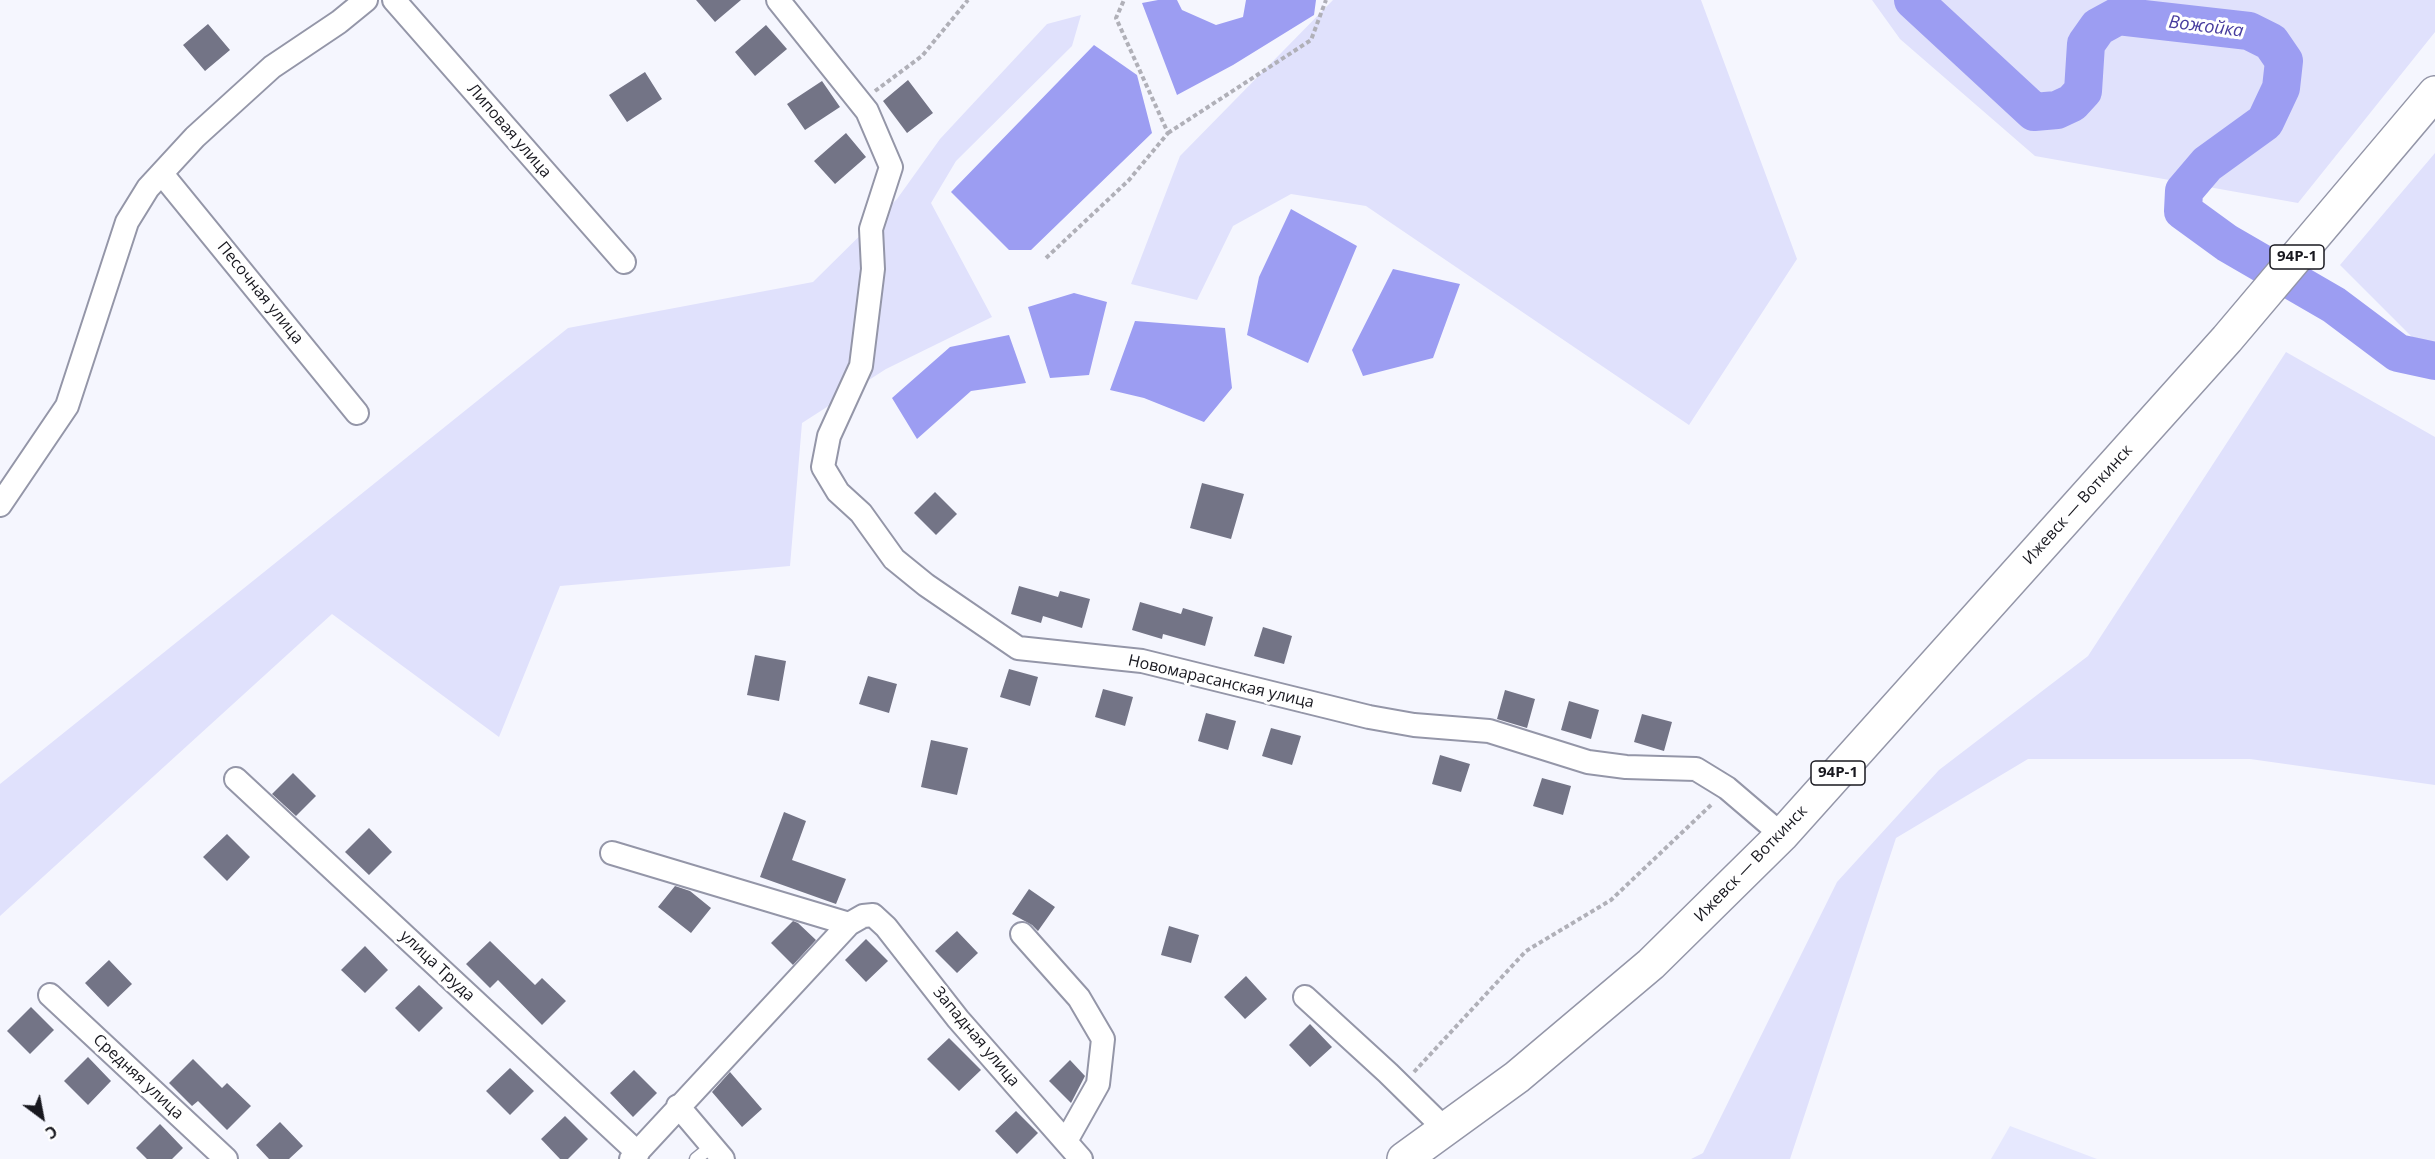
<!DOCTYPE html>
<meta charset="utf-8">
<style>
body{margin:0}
#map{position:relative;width:2435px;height:1159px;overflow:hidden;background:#f5f6fe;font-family:"Open Sans",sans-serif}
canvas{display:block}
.north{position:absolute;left:12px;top:1087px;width:60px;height:60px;-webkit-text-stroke:4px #fff;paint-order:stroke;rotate:148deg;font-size:16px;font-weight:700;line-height:24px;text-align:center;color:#18181f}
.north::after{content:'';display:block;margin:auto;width:21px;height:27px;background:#18181f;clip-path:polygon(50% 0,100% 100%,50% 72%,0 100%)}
</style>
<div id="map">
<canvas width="2435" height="1159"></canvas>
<div class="north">С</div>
</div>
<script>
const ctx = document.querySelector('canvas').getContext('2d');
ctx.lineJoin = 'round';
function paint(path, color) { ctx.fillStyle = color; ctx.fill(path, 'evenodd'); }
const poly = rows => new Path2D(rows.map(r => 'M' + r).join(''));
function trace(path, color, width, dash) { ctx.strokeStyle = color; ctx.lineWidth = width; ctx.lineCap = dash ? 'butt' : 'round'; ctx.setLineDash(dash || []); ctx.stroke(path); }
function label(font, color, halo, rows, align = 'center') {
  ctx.font = font + ' "Open Sans",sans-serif'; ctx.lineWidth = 6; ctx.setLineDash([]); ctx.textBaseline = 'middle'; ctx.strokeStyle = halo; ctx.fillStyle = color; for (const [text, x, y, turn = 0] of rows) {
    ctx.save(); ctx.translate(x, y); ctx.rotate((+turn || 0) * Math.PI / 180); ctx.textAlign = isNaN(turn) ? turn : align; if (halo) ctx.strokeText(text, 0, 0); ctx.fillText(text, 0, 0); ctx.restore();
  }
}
paint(poly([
 [2010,1126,2097,1159,1991,1159]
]), '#e6e8fe');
paint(poly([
 [1333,0,1701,0,1797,259,1689,425,1366,206,1291,194,1233,226,1197,300,1131,284,1180,156],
 [1872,0,2435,0,2435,32,2298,203,2035,156,1900,39],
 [1081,15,1072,46,956,161,931,203,992,317,886,369,802,423,790,566,560,586,499,737,332,614,0,916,0,784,568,328,813,282,897,199,940,139,1047,24],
 [2435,153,2435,360,2340,265],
 [2286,352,2435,437,2435,785,2250,759,2028,759,1896,838,1790,1159,1691,1159,1703,1153,1837,882,1939,770,2088,656]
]), '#e0e1fc');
paint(poly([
 [1158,0,1177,0,1182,10,1216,25,1243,17,1246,0,1316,0,1314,15,1233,65,1177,95,1142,3],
 [1094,45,1137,75,1152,133,1031,250,1009,250,951,192],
 [1291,209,1357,246,1308,363,1247,335,1259,277],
 [1393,269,1460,284,1433,358,1363,376,1352,350],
 [1074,293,1107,302,1089,375,1050,378,1028,307],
 [1135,321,1225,328,1232,388,1204,422,1144,398,1110,390],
 [1009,335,1026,383,971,391,917,439,892,398,950,347]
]), '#9c9df2');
trace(poly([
 [1913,0,2034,112,2057,110,2072,103,2083,91,2086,44,2098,27,2118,16,2249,31,2271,42,2284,61,2281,88,2265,122,2207,164,2184,191,2183,211,2227,243,2334,305,2398,353,2435,361]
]), '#9c9df2', 38);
paint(poly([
 [696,0,741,0,715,22],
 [208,24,230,50,205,71,183,45],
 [766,25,787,49,755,76,735,52],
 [645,72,662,99,627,122,609,95],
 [908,80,933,113,907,133,883,101],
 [822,81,840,107,805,130,787,104],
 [846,133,866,157,835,184,814,161],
 [1202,483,1244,494,1231,539,1190,528],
 [935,492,957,514,936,535,914,513],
 [1019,586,1058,597,1060,591,1090,599,1082,628,1043,616,1041,623,1011,614],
 [1140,602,1181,614,1183,608,1213,617,1205,646,1163,634,1162,639,1132,630],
 [1263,627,1292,636,1284,664,1254,656],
 [755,655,786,661,779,701,747,695],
 [1009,669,1038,677,1030,706,1000,697],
 [868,676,897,684,889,713,859,704],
 [1103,689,1133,697,1125,726,1095,717],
 [1505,690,1535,699,1527,728,1497,719],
 [1569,701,1599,710,1591,739,1561,730],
 [1206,713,1236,721,1228,750,1198,741],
 [1642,714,1672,722,1664,751,1634,742],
 [1271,728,1301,736,1292,765,1262,756],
 [931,740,968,748,957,795,921,787],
 [1440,755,1470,764,1461,792,1432,784],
 [293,773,316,796,296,816,272,794],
 [1542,778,1571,786,1563,815,1533,806],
 [784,812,806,821,792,860,846,879,836,904,760,877],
 [369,828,392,852,369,875,345,852],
 [227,834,250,857,227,881,203,857],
 [675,886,690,891,711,908,691,933,658,907],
 [1029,889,1055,907,1038,931,1032,925,1012,914],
 [793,921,798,923,816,940,793,965,771,943],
 [1169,926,1199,935,1191,963,1161,955],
 [957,931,978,953,957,973,935,951],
 [866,939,888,961,866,982,845,960],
 [490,941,535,985,542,978,566,1001,542,1025,498,980,490,988,466,964],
 [365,946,388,970,365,993,341,970],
 [109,960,132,984,108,1007,85,983],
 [1246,976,1267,999,1245,1019,1224,997],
 [419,985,443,1008,419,1032,395,1008],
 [31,1007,54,1030,30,1054,7,1031],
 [1310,1024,1332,1047,1310,1067,1289,1045],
 [949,1038,981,1070,959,1091,927,1059],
 [88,1057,111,1081,88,1105,64,1081],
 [193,1059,222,1088,227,1083,251,1106,227,1130,198,1101,192,1106,169,1083],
 [1070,1060,1085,1076,1071,1103,1049,1081],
 [510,1068,534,1091,510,1115,486,1091],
 [634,1070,657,1093,633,1117,610,1093],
 [730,1072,762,1109,742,1127,712,1092],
 [1016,1111,1038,1133,1017,1154,995,1131],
 [565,1116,588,1139,568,1159,560,1159,541,1139],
 [280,1122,303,1146,289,1159,269,1159,256,1145],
 [160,1124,183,1148,172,1159,147,1159,136,1148]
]), '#737486');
const lane = poly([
 [696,1159,712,1146]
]);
const street = poly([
 [394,0,624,262],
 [778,0,867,111,891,167,871,229,873,269,861,366,829,436,823,467,838,492,861,513,894,559,926,585,1018,648,1142,661,1369,717,1414,725,1489,731,1588,762,1626,767,1696,769,1727,788,1782,835],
 [162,174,357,413],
 [0,505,67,406,127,222,148,188,195,137,272,67,339,22,366,0],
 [236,779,638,1153],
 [612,853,849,924],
 [1022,934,1079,998,1103,1039,1098,1084,1066,1141],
 [50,995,226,1159],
 [1305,997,1388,1073,1445,1129],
 [678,1106,723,1159],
 [631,1159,849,924,863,916,873,915,886,927,958,1019,1081,1159]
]);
const primary = poly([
 [1404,1159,1517,1077,1651,964,1782,835,2227,339,2435,93]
]);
trace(lane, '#9496a8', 15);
trace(street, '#9496a8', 26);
trace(primary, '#9496a8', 36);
trace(poly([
 [875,91,922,56,968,0],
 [1168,133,1311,40,1326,0],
 [1046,258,1129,180,1168,133,1116,18,1124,0],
 [1414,1072,1526,951,1611,900,1712,804]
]), '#b0b0b8', 4, [4.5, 3]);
trace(lane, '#fff', 12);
trace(street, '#fff', 22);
trace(primary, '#fff', 33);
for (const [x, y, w] of [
 [2297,257,54],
 [1838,773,54]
]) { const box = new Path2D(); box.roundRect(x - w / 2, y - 12, w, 24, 4.5); ctx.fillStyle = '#fff'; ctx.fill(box); trace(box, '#18181f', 1.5); }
label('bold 15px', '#18181f', null, [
 ["94Р-1",2297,257],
 ["94Р-1",1838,773]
]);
label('16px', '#18181f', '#fff', [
 ["Липовая улица",509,131,49],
 ["Песочная улица",260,293,51],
 ["Ижевск — Воткинск",2078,505,-48],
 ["Новомарасанская улица",1221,682,13],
 ["Ижевск — Воткинск",1751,864,-46],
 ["улица Труда",437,966,43],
 ["Западная улица",976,1037,50],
 ["Средняя улица",138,1077,43]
]);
label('italic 18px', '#473c9e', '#fff', [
 ["Вожойка",2206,27,7]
]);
</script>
